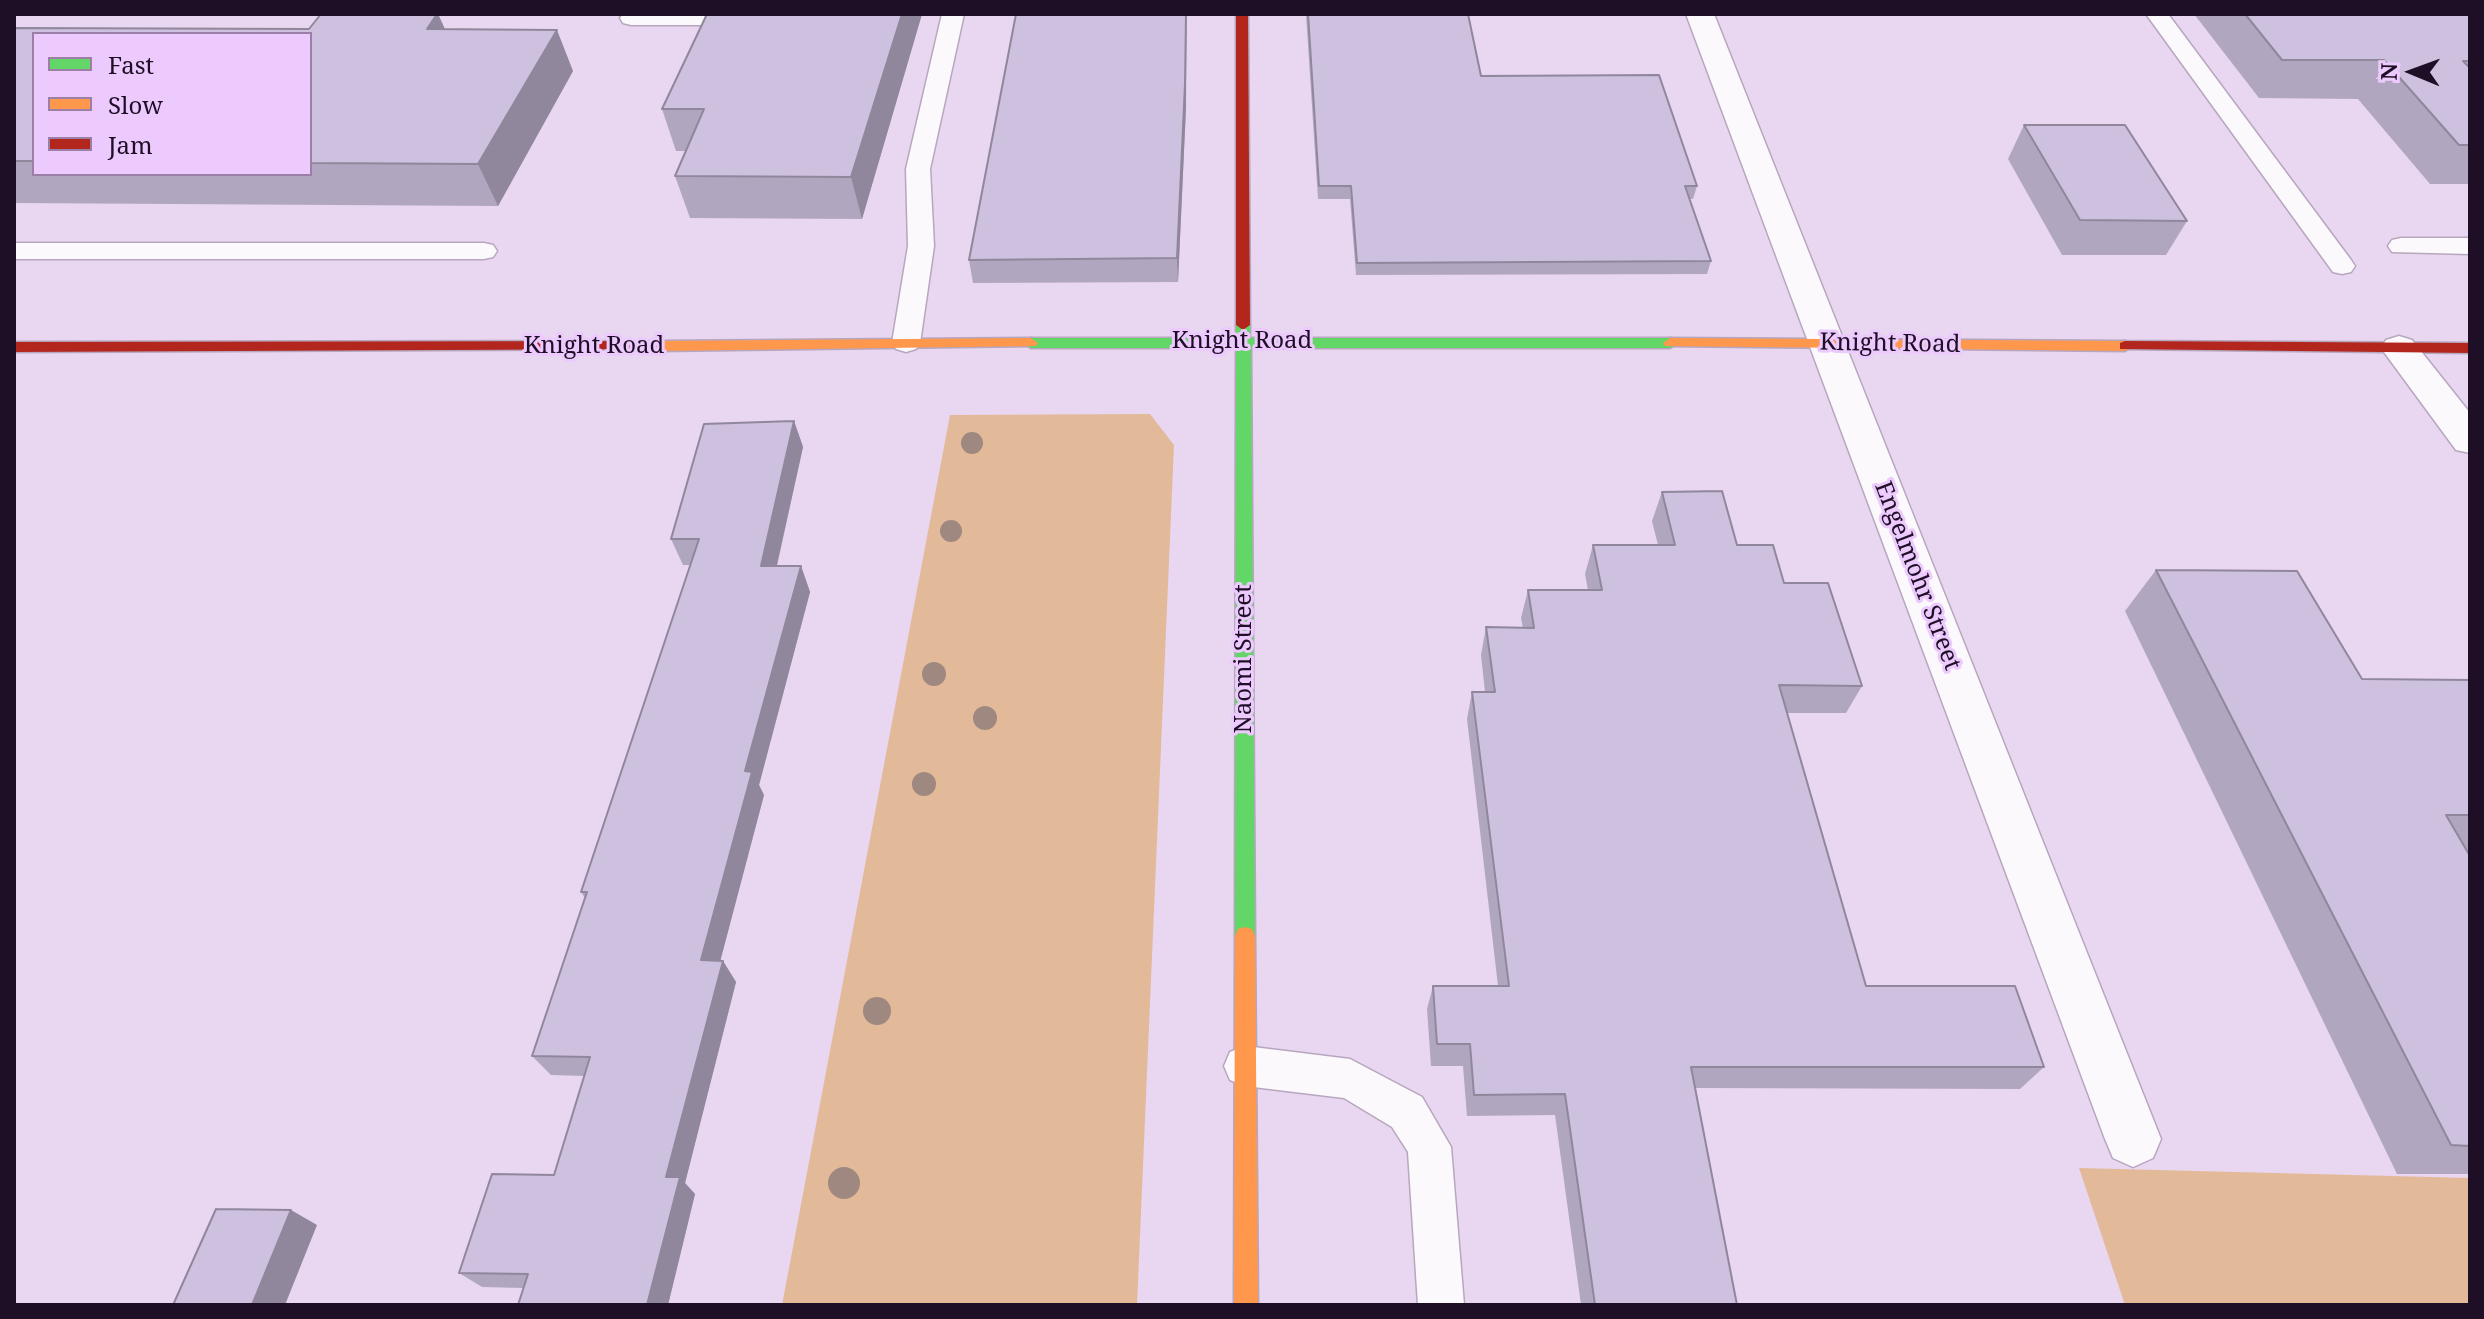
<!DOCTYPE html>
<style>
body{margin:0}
#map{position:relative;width:2484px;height:1319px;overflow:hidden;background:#e9d6f1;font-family:"Noto Serif",serif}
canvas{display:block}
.frame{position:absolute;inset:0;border:16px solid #1f0f26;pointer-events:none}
.legend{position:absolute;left:32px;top:32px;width:280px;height:144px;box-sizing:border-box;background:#edcafd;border:2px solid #9b7fa7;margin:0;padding:10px 14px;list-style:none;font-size:24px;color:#1f0f26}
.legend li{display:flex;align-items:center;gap:16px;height:40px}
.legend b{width:40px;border:2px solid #9b7fa7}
.north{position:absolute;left:2372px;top:32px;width:80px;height:80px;-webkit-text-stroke:6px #edcafd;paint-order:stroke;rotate:271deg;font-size:22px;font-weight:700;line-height:32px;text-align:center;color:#1f0f26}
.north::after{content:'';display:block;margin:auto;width:28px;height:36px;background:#1f0f26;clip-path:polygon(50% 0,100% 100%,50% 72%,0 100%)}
</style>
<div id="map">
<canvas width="2484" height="1319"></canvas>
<div class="frame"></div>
<ul class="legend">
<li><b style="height:10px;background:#63d668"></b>Fast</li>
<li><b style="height:10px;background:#ff974d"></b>Slow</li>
<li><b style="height:10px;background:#b3261e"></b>Jam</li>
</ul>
<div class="north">N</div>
</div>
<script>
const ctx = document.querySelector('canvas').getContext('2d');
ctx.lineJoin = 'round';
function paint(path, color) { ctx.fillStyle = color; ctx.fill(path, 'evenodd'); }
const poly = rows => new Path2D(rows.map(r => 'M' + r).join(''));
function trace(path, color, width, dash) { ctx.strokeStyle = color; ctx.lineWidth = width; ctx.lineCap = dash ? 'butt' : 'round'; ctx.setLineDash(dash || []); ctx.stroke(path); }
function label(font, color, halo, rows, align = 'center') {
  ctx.font = font + ' "Noto Serif",serif'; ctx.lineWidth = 6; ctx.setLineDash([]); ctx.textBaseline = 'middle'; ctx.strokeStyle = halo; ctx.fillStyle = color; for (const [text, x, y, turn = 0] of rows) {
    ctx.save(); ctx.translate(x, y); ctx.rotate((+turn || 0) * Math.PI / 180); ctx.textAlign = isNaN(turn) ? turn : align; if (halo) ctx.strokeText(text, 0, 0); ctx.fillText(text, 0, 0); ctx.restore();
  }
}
paint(poly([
 [1150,414,1174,445,1137,1305,782,1305,950,415],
 [2079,1168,2470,1178,2470,1305,2125,1305]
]), '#e2ba9a');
const lane = poly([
 [623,14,722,14,725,18,714,25,631,25,623,23,620,18,623,14],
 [942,14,964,14,930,169,934,246,920,343,916,349,906,352,896,349,892,343,908,246,906,169,942,14],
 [2146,14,2168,14,2351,260,2355,266,2351,272,2342,274,2333,272,2146,14],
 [2401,238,2470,238,2470,254,2392,252,2388,246,2392,240,2401,238],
 [14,243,484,243,493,245,497,251,493,257,484,259,14,259,14,243],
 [1245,1046,1350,1059,1422,1097,1451,1147,1464,1305,1418,1305,1408,1152,1392,1127,1344,1098,1245,1086,1230,1080,1224,1066,1230,1052,1245,1046]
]);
const street = poly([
 [1686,14,1714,14,2161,1139,2153,1158,2133,1167,2113,1158,2105,1139,1686,14],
 [2399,336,2412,340,2470,413,2470,453,2456,450,2381,348,2386,340,2399,336]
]);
const fast = poly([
 [1243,320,1250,325,1250,338,1670,338,1677,343,1670,348,1251,348,1255,936,1252,943,1245,945,1238,943,1235,936,1236,348,1031,348,1024,343,1031,338,1236,338,1236,325,1243,320]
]);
const slow = poly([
 [1031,338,1038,343,1036,346,658,351,651,346,658,341,1031,338],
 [1670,338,2125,341,2132,346,2125,351,1665,346,1663,343,1670,338],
 [1245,927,1252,929,1255,936,1258,1305,1234,1305,1235,936,1238,929,1245,927]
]);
const jam = poly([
 [1236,14,1248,14,1250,325,1243,330,1236,325,1236,14],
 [658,341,663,343,663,349,14,352,14,342,658,341],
 [2125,341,2470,343,2470,353,2120,349,2120,343,2125,341]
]);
trace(lane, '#b7a7be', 3);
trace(street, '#b7a7be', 3);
trace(fast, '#b7a7be', 3);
trace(slow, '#b7a7be', 3);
trace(jam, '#b7a7be', 3);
paint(lane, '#fcf9fd');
paint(street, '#fcf9fd');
paint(fast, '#63d668');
paint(slow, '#ff974d');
paint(jam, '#b3261e');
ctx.fillStyle = '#9f887f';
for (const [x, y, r] of [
 [972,443,11],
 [951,531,11],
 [934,674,12],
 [985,718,12],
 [924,784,12],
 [877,1011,14],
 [844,1183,16]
]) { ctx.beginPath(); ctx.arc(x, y, r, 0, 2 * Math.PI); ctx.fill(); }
paint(poly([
 [321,14,438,14,445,29,573,71,498,206,14,203,14,28,309,29],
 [34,34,310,34,310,174,34,174],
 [922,14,862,219,690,218,675,176,686,151,676,151,662,109],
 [1016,14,1187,14,1186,107,1178,282,973,283,969,260],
 [1306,14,1468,14,1481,76,1697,186,1693,199,1689,199,1711,261,1707,274,1356,275,1350,199,1318,199],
 [2194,14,2470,14,2470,184,2430,184,2358,99,2259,98],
 [2024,125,2187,221,2166,255,2062,255,2008,159],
 [794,421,803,447,777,566,801,566,810,592,759,785,764,795,720,961,723,961,736,982,685,1183,695,1194,668,1305,518,1305,523,1288,482,1287,459,1273,554,1175,585,1076,551,1075,532,1056,585,898,581,892,690,565,683,565,671,539],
 [1662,492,1737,545,1784,583,1862,686,1846,713,1787,713,1866,986,2044,1067,2020,1089,1695,1088,1737,1305,1581,1305,1555,1115,1467,1116,1463,1066,1431,1066,1427,1009,1433,986,1498,986,1467,719,1472,692,1485,692,1481,655,1486,627,1523,628,1521,618,1528,590,1588,590,1585,574,1593,545,1658,545,1652,521],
 [2156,570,2362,679,2470,680,2470,853,2468,853,2470,856,2470,1174,2397,1174,2125,611]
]), '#b1a6c0');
paint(poly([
 [437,14,438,14,456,54,427,29],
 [902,14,922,14,862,219,851,177],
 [1186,14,1186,107,1178,282,1177,258],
 [557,30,573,71,498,206,478,164],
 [794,421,803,447,771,591,761,566],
 [801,566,810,592,759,785,764,795,715,981,701,960,745,771],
 [723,961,736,982,685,1183,695,1194,668,1305,647,1305,666,1177],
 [291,1210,317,1225,285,1305,252,1305]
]), '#90879c');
const building = poly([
 [321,14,437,14,427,29,557,30,478,164,310,163,310,34,34,34,34,161,14,161,14,28,309,29,321,14],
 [707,14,902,14,851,177,675,176,704,109,662,109,707,14],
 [1016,14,1186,14,1185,84,1177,258,969,260,1016,14],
 [1308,14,1468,14,1481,76,1659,75,1697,186,1685,186,1711,261,1357,263,1351,186,1319,186,1308,14],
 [2245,14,2470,14,2470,61,2463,61,2470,68,2470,145,2459,145,2384,60,2282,60,2245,14],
 [2024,125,2125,125,2187,221,2080,220,2024,125],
 [794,421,761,566,801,566,745,771,752,772,701,960,723,961,666,1177,680,1177,647,1305,518,1305,528,1274,459,1273,492,1174,554,1175,590,1057,532,1056,587,892,581,892,699,539,671,539,704,424,794,421],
 [1722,491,1737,545,1773,545,1784,583,1828,583,1862,686,1779,685,1866,986,2015,986,2044,1067,1691,1067,1737,1305,1595,1305,1565,1094,1474,1095,1470,1044,1437,1044,1433,986,1509,986,1472,692,1495,692,1486,627,1534,628,1528,590,1602,590,1593,545,1675,545,1662,492,1722,491],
 [2156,570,2297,571,2362,679,2470,680,2470,815,2446,815,2470,856,2470,1146,2451,1145,2156,570],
 [216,1209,291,1210,252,1305,173,1305,216,1209]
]);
paint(building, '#cec1df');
trace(building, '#90879c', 2);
label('24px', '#1f0f26', '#edcafd', [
 ["Knight Road",1242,341],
 ["Knight Road",1890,344,1],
 ["Knight Road",594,346],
 ["Engelmohr Street",1917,576,69],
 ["Naomi Street",1244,659,-90]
]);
</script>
